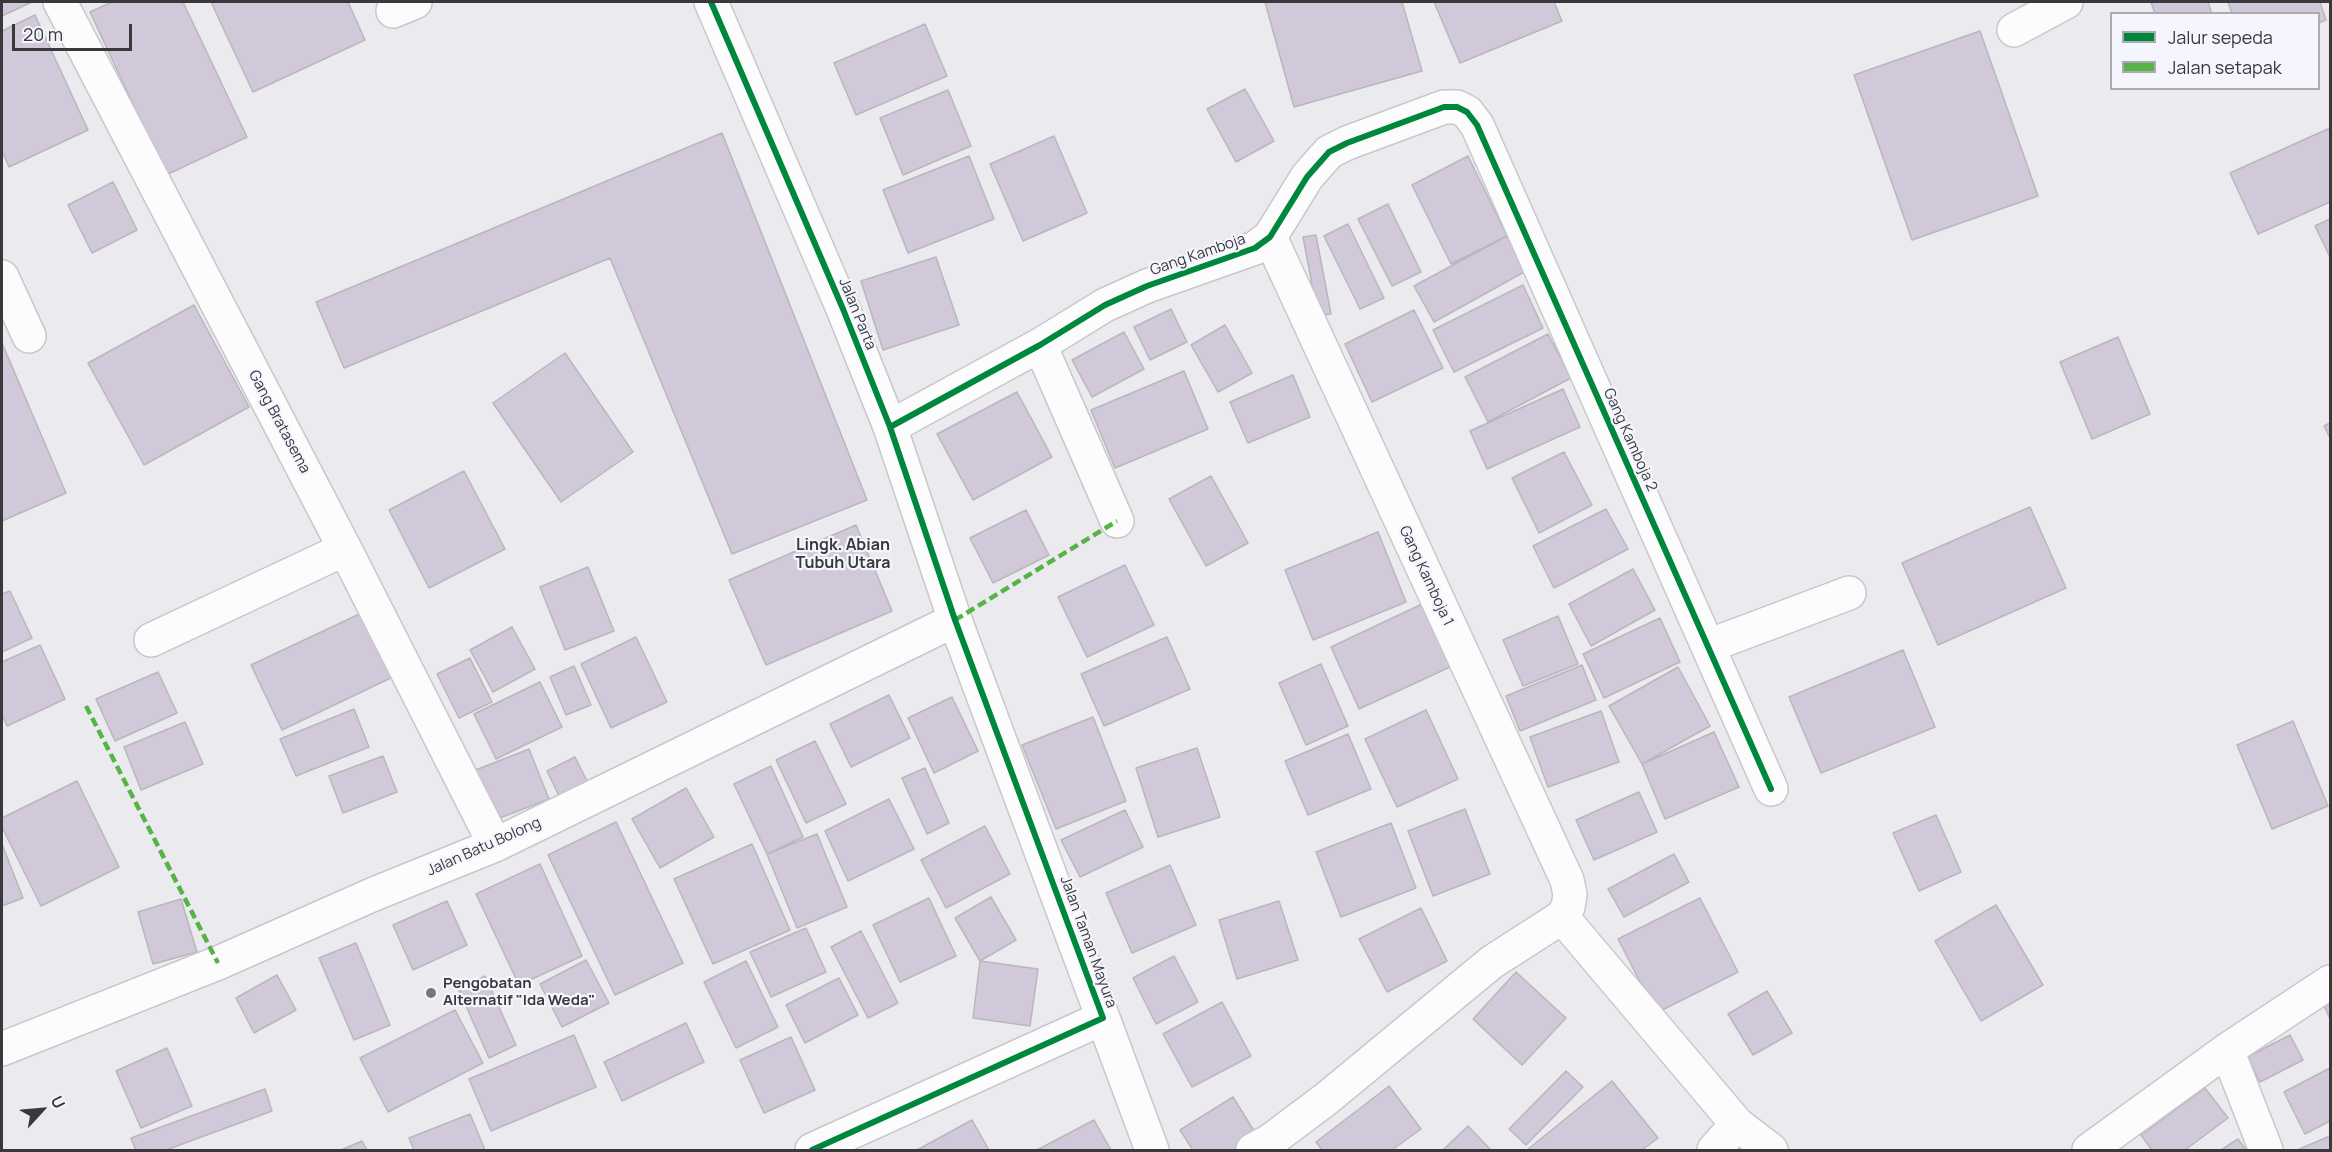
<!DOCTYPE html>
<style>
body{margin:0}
#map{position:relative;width:2332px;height:1152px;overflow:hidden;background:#eaeaef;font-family:Manrope,sans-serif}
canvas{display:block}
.frame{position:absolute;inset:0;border:3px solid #39393c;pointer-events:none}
.legend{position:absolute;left:2110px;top:12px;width:210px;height:78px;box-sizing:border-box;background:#f5f5fe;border:2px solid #aaaab0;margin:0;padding:8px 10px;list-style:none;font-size:18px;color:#39393c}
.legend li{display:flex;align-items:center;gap:12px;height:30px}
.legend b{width:30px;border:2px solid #aaaab0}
.north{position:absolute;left:12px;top:1080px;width:60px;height:60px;-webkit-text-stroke:4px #f5f5fe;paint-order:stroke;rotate:64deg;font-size:16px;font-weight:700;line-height:24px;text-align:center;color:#39393c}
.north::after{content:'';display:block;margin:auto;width:21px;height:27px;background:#39393c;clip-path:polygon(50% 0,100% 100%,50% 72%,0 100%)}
.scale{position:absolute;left:12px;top:24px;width:120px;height:27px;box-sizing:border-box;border:3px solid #39393c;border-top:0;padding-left:8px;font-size:18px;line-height:21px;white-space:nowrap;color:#39393c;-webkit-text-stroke:4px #f5f5fe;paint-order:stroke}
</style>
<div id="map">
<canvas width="2332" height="1152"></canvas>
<div class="frame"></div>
<ul class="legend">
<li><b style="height:8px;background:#00873e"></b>Jalur sepeda</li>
<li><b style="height:8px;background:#56b346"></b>Jalan setapak</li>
</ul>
<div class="north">U</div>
<div class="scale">20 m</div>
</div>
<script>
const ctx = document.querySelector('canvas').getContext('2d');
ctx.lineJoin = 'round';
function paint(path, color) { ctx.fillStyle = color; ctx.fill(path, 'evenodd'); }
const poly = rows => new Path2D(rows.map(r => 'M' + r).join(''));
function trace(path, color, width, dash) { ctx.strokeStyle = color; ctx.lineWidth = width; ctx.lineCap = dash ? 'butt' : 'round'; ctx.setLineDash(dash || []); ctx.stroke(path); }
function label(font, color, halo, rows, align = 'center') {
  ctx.font = font + ' Manrope,sans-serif'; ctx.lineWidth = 4.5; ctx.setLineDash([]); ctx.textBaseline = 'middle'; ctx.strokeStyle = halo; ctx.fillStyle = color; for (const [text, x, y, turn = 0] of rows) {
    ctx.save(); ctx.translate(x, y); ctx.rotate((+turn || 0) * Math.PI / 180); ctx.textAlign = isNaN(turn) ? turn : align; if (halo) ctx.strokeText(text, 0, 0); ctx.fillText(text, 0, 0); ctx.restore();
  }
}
const building = poly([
 [2,2,32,2,2,16,2,2],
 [112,2,183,2,247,137,166,175,90,12,112,2],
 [211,2,348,2,365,40,253,92,211,2],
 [1265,2,1402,2,1422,71,1294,107,1265,2],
 [1434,2,1554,2,1562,21,1460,63,1434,2],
 [2151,2,2208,2,2212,14,2155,14,2151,2],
 [2228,2,2320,2,2326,20,2318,23,2318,14,2232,14,2228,2],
 [35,15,88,130,9,167,2,151,2,31,35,15],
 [925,24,947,76,856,115,834,63,925,24],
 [1980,31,2038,196,1912,240,1854,75,1980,31],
 [1245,89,1274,141,1236,162,1207,109,1245,89],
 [948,90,971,146,903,175,880,118,948,90],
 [2330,128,2330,202,2258,234,2230,173,2330,128],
 [722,133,867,500,732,554,610,258,344,368,316,302,722,133],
 [1054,136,1087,213,1023,241,990,164,1054,136],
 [969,156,994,219,908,253,883,190,969,156],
 [1468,156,1507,236,1451,264,1412,185,1468,156],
 [113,182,137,230,92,253,68,205,113,182],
 [1388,204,1421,272,1392,286,1358,219,1388,204],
 [2330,219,2330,257,2315,226,2330,219],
 [1348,224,1384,298,1360,309,1324,236,1348,224],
 [1316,235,1331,314,1318,316,1303,237,1316,235],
 [1507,236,1526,271,1434,322,1414,286,1507,236],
 [936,257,959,325,883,350,861,281,936,257],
 [1523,285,1543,328,1454,372,1433,330,1523,285],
 [194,305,249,407,144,465,88,363,194,305],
 [1171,309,1187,342,1150,360,1134,327,1171,309],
 [1414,310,1443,368,1372,402,1345,344,1414,310],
 [1225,325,1252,373,1218,392,1191,345,1225,325],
 [1124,332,1144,369,1092,397,1072,360,1124,332],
 [1548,334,1571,378,1488,422,1465,377,1548,334],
 [2118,337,2150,414,2092,439,2060,362,2118,337],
 [2,343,66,493,2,521,2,343],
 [565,353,633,452,561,502,493,403,565,353],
 [1184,371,1208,429,1115,468,1091,410,1184,371],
 [1293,375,1310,417,1248,443,1230,402,1293,375],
 [1563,389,1580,427,1487,469,1470,431,1563,389],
 [1017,392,1052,457,973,500,937,434,1017,392],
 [2330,423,2330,438,2324,426,2330,423],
 [1564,452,1592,505,1539,533,1512,478,1564,452],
 [464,471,505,549,429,588,389,510,464,471],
 [1211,476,1248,543,1206,566,1169,499,1211,476],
 [2030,507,2066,588,1938,645,1902,563,2030,507],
 [1606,509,1628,549,1554,588,1533,546,1606,509],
 [1026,510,1049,555,993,583,970,538,1026,510],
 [856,525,892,611,766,665,729,580,856,525],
 [1378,532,1406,602,1313,640,1285,570,1378,532],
 [1125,565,1154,625,1087,657,1058,597,1125,565],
 [588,567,614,631,565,650,540,587,588,567],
 [1633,569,1655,610,1591,646,1569,604,1633,569],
 [10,591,32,638,2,652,2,594,10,591],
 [1422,604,1450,667,1359,709,1331,647,1422,604],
 [368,610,399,674,282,730,251,665,368,610],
 [1558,616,1578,664,1523,686,1503,640,1558,616],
 [1660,618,1680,662,1604,698,1583,654,1660,618],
 [512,627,535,669,493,692,470,650,512,627],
 [636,637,667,702,611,728,581,664,636,637],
 [1167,637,1190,689,1104,726,1081,674,1167,637],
 [40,645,65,699,7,726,2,714,2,662,40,645],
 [1903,650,1935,727,1821,773,1789,697,1903,650],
 [470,658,492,702,459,718,437,674,470,658],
 [1321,664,1348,726,1306,745,1279,683,1321,664],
 [1582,665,1596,700,1520,731,1506,696,1582,665],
 [574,666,591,705,566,715,550,677,574,666],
 [1678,667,1710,726,1642,764,1609,706,1678,667],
 [158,672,177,713,115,741,96,699,158,672],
 [540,682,562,727,496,759,474,714,540,682],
 [889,695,910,738,851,767,830,724,889,695],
 [952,697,978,751,934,773,908,718,952,697],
 [354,709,369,747,296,776,280,739,354,709],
 [1426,710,1458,779,1397,807,1365,739,1426,710],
 [1601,711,1619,762,1548,787,1530,737,1601,711],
 [1093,717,1126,801,1056,829,1022,745,1093,717],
 [2293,721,2328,806,2272,829,2237,745,2293,721],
 [185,722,203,764,141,790,124,747,185,722],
 [1714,732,1739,787,1665,819,1642,764,1714,732],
 [1348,734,1371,789,1308,815,1285,761,1348,734],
 [815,741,846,804,806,823,776,760,815,741],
 [1197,748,1220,817,1158,837,1136,768,1197,748],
 [529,749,549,799,487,823,468,773,529,749],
 [383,756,397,792,343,813,329,776,383,756],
 [575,757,589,785,561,800,547,771,575,757],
 [771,766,803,837,767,854,734,784,771,766],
 [925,768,949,823,927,834,902,778,925,768],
 [77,781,119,867,41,906,2,827,2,818,77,781],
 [686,788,714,837,660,868,632,819,686,788],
 [1639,792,1657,832,1594,860,1576,820,1639,792],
 [889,799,914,849,848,881,825,831,889,799],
 [1465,809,1490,874,1433,896,1408,831,1465,809],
 [1125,810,1143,847,1080,877,1061,840,1125,810],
 [1936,815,1961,872,1919,891,1893,833,1936,815],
 [616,822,683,963,615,995,548,855,616,822],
 [1391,823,1416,888,1341,917,1316,852,1391,823],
 [985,826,1010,874,946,908,921,860,985,826],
 [817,834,847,907,797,928,767,854,817,834],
 [2,844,23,898,2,906,2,844],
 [752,844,790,930,713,964,674,879,752,844],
 [1674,854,1689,882,1624,917,1608,889,1674,854],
 [540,864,582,956,519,985,476,894,540,864],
 [1170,865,1196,925,1132,953,1106,893,1170,865],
 [991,897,1016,940,980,961,955,918,991,897],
 [929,898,956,956,900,982,873,925,929,898],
 [1700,898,1738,972,1656,1013,1618,939,1700,898],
 [181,899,197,952,153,964,138,912,181,899],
 [447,901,467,945,413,970,393,925,447,901],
 [1279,901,1298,960,1237,979,1219,920,1279,901],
 [1996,905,2043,985,1981,1021,1935,941,1996,905],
 [1421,908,1447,961,1387,992,1359,939,1421,908],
 [806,928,826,972,771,997,750,952,806,928],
 [861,931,898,1003,868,1018,831,947,861,931],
 [356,943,390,1025,354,1040,319,958,356,943],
 [1174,956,1198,1002,1156,1024,1133,978,1174,956],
 [586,960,609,1003,562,1027,540,984,586,960],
 [746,961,778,1027,736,1048,704,982,746,961],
 [980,961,1038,969,1030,1026,973,1018,980,961],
 [1516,972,1566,1018,1522,1065,1473,1019,1516,972],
 [277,975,296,1010,254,1033,236,998,277,975],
 [485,976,516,1045,489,1058,458,988,485,976],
 [839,978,858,1015,805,1043,786,1005,839,978],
 [1767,991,1792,1033,1753,1055,1728,1014,1767,991],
 [2330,999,2330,1019,2323,1003,2330,999],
 [1222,1002,1251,1056,1192,1087,1163,1034,1222,1002],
 [455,1010,483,1063,388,1112,360,1058,455,1010],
 [686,1023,704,1062,622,1101,604,1062,686,1023],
 [574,1035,596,1087,491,1131,469,1079,574,1035],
 [2290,1035,2303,1060,2260,1082,2247,1057,2290,1035],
 [791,1037,815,1090,764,1113,740,1060,791,1037],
 [167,1048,192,1106,141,1128,116,1071,167,1048],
 [2330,1068,2330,1121,2305,1134,2284,1092,2330,1068],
 [1566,1071,1583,1087,1526,1145,1509,1129,1566,1071],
 [1612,1081,1658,1138,1642,1150,1527,1150,1612,1081],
 [1389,1086,1421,1129,1392,1150,1322,1150,1316,1142,1389,1086],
 [2205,1088,2228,1118,2185,1150,2152,1150,2141,1135,2205,1088],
 [265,1089,272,1111,166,1150,136,1150,131,1138,265,1089],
 [1233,1097,1259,1139,1240,1150,1193,1150,1180,1130,1233,1097],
 [470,1114,485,1150,414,1150,409,1138,470,1114],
 [972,1120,989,1150,917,1150,972,1120],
 [1094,1120,1111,1150,1037,1150,1094,1120],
 [1468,1126,1491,1150,1443,1150,1468,1126],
 [2330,1136,2330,1150,2297,1150,2330,1136],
 [2238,1139,2246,1150,2221,1150,2238,1139],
 [362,1141,367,1150,341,1150,362,1141]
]);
paint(building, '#d1c8da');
trace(building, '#b8b7bb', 1.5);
const minor = poly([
 [60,2,345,549,495,845],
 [711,2,843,309,890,427,955,620,1103,1018,812,1150],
 [393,11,415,2],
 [2014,30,2066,2],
 [2,277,29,336],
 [1040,345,1117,521],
 [890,427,1040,345,1105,305,1147,286,1255,248,1270,237,1307,177,1329,152,1347,143,1444,107,1457,107,1467,112,1477,125,1771,789],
 [151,640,345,549],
 [1708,646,1849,593],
 [1562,917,1737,1124],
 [1103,1018,1152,1150],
 [2,1049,218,963,374,894,495,845,955,620],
 [2227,1050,2266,1150],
 [1253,1150,1270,1141,1326,1099,1492,962,1562,917,1568,907,1570,894,1567,880,1270,237],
 [1714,1150,1737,1124,1771,1150],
 [2089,1150,2227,1050,2330,982]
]);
trace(minor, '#c8c8cc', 36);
trace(minor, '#fcfcfd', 33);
trace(poly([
 [955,620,1117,521],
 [86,706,218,963]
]), '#56b346', 4.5, [9, 4.5]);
trace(poly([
 [711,2,843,309,890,427,955,620,1103,1018,812,1150],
 [890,427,1040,345,1105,305,1147,286,1255,248,1270,237,1307,177,1329,152,1347,143,1444,107,1457,107,1467,112,1477,125,1771,789]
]), '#00873e', 6);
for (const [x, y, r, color] of [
 [431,993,6,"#77777b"]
]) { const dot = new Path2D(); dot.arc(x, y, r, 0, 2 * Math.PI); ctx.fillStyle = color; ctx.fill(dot); trace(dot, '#f5f5fe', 2); }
label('15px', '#39393c', '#f5f5fe', [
 ["Gang Kamboja",1198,255,-19],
 ["Jalan Parta",857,314,68],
 ["Gang Bratasema",279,422,62],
 ["Gang Kamboja 2",1630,440,66],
 ["Gang Kamboja 1",1426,576,65],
 ["Jalan Batu Bolong",484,847,-24],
 ["Jalan Taman Mayura",1088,942,70]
]);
label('bold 15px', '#39393c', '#f5f5fe', [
 ["Pengobatan",443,984],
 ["Alternatif \"Ida Weda\"",443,1001]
], 'left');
label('bold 16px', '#39393c', '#f5f5fe', [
 ["Lingk. Abian",843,546],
 ["Tubuh Utara",843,564]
]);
</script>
